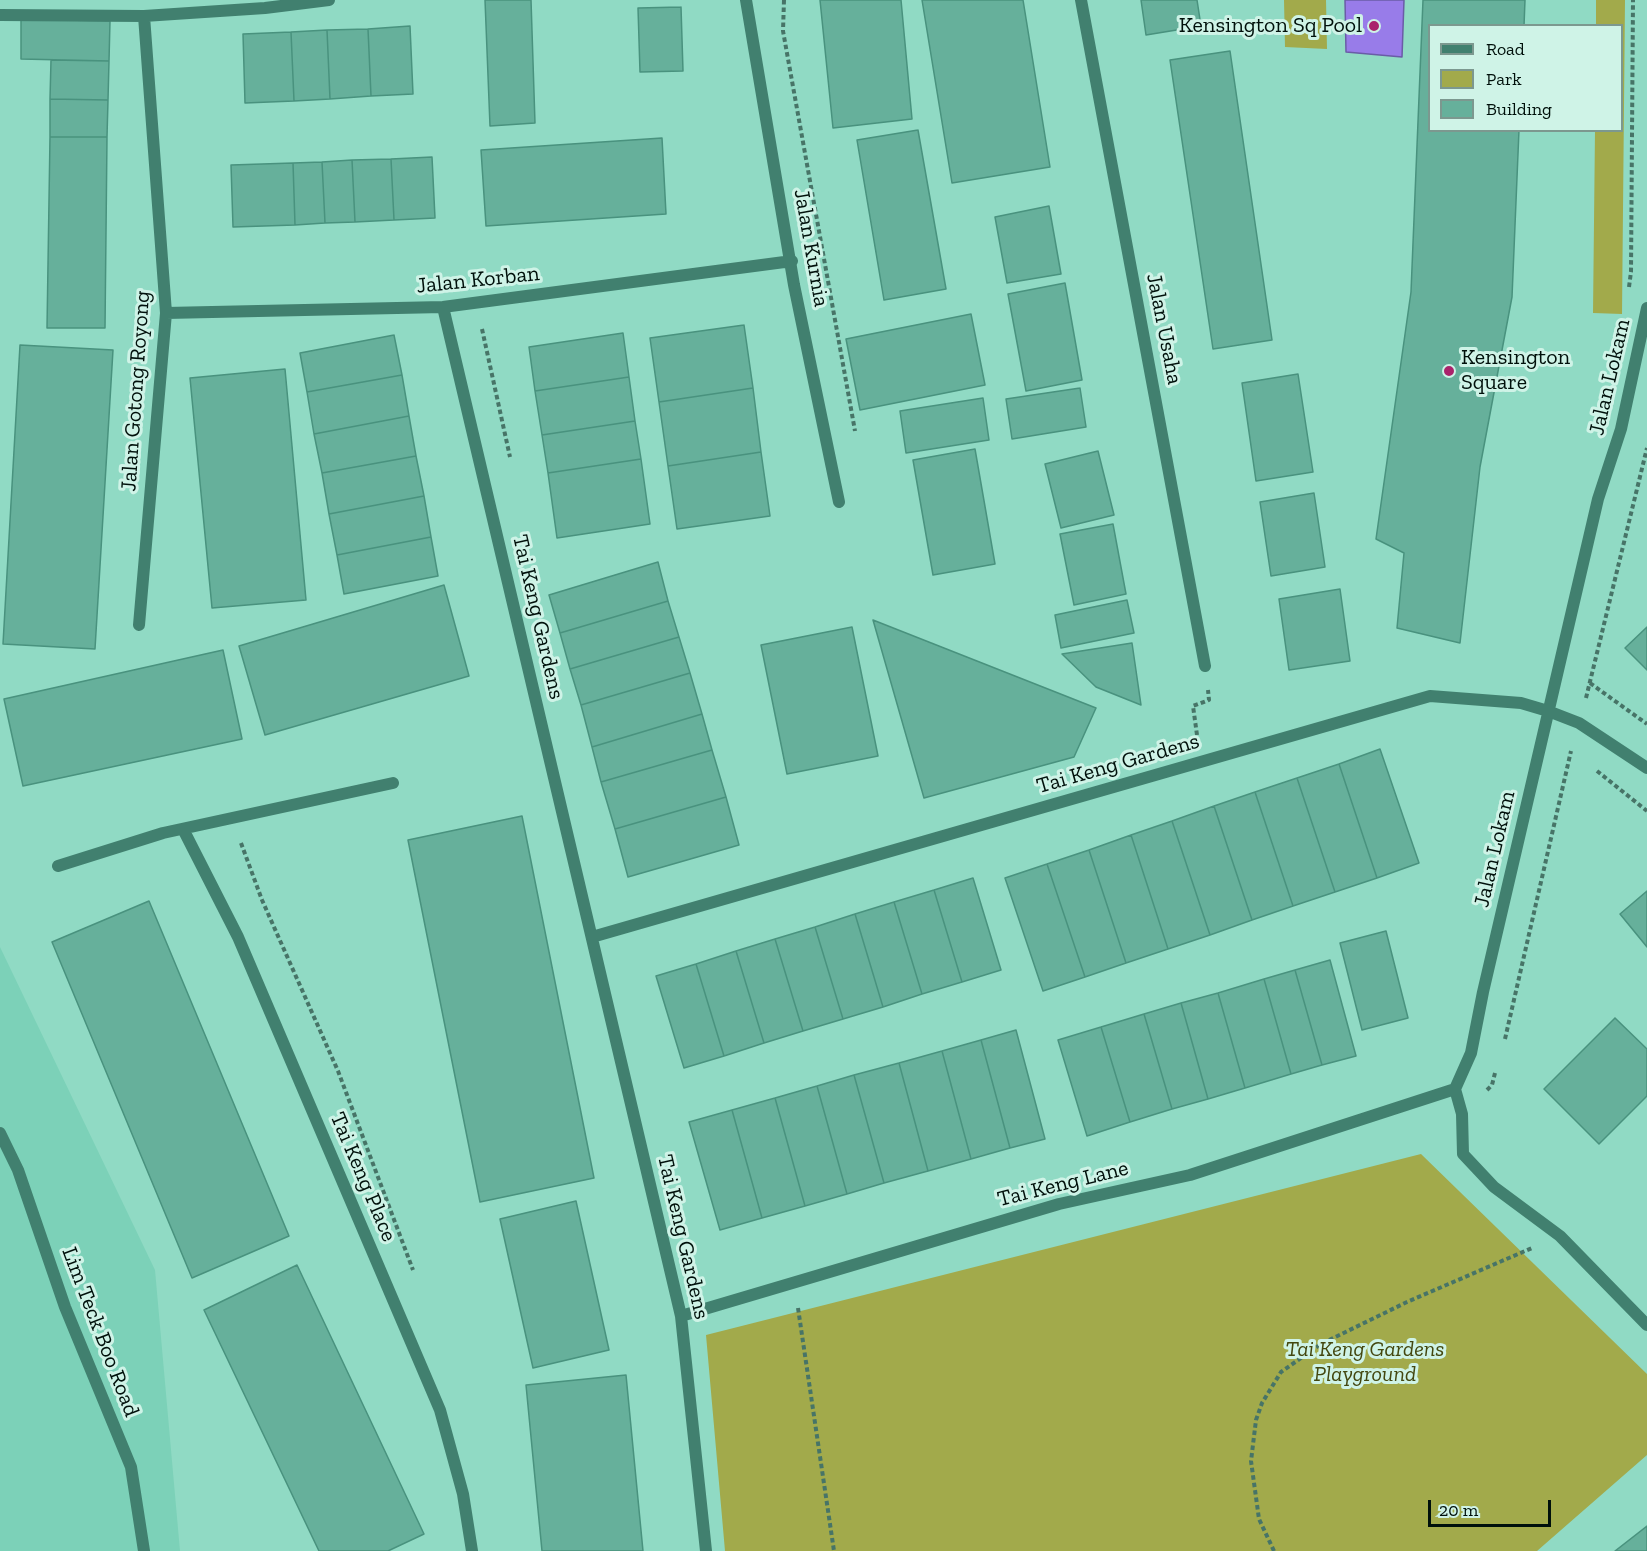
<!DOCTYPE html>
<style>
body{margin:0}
#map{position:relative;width:1647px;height:1551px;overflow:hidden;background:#90dac4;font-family:"Zilla Slab",serif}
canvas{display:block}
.legend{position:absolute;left:1428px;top:24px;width:195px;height:108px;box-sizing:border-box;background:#cff3e7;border:2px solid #7c988f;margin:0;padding:8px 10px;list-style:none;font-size:18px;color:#00100b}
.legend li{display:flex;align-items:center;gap:12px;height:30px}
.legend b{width:30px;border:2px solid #7c988f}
.scale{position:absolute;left:1428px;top:1500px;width:123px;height:27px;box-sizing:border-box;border:3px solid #00100b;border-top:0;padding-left:8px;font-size:18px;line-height:21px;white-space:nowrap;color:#00100b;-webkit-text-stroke:4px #cff3e7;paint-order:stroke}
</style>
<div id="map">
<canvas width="1647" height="1551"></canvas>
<ul class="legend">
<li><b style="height:8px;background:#41806f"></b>Road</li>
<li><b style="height:16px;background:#a2aa4b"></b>Park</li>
<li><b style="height:16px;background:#66b09b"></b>Building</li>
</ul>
<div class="scale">20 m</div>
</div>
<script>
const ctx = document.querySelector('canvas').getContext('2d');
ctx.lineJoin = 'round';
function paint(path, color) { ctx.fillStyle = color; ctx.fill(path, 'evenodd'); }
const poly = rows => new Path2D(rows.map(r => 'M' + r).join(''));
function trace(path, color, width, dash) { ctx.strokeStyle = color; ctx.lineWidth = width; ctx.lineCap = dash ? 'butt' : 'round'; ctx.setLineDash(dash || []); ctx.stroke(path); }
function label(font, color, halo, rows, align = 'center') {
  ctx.font = font + ' "Zilla Slab",serif'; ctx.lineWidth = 6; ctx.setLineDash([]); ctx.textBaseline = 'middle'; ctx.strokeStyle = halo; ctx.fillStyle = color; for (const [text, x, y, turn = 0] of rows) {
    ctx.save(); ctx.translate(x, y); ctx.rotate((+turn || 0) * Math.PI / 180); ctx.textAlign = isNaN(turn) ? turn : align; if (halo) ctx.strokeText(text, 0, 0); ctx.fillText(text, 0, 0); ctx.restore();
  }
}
paint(poly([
 [0,947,155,1270,180,1551,0,1551]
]), '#7cd1b8');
paint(poly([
 [1284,0,1326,0,1327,49,1285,47],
 [1596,0,1625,0,1622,314,1593,313,1595,131,1622,130,1622,26,1596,25],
 [1421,1154,1647,1374,1647,1455,1537,1551,725,1551,706,1335]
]), '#a2aa4b');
const water = poly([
 [1345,0,1404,0,1402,57,1346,52,1345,0]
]);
paint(water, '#987ce9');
trace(water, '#6a5ca6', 1.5);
const building = poly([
 [485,0,531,0,535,123,490,126,485,0],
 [820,0,901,0,912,119,833,128,820,0],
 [922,0,1023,0,1050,167,952,183,922,0],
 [1141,0,1197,0,1201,26,1146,35,1141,0],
 [1423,0,1525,0,1524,26,1430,26,1430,130,1519,130,1512,297,1480,467,1460,643,1397,628,1404,553,1376,539,1411,292,1423,0],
 [681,7,683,71,640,72,638,8,681,7],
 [21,19,110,21,109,61,21,59,21,19],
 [410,26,413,94,371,96,368,29,410,26],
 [368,29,371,96,330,99,327,30,368,29],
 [327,30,330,99,294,101,291,32,327,30],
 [291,32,294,101,245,103,243,34,291,32],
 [1230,51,1272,340,1213,349,1170,60,1230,51],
 [51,60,109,61,108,100,50,99,51,60],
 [50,99,108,100,107,137,50,137,50,99],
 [918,130,946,289,884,300,857,140,918,130],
 [50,137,107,137,105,328,47,328,50,137],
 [662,138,666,214,486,226,481,150,662,138],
 [432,157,435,218,394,220,391,159,432,157],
 [391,159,394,220,355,222,352,160,391,159],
 [352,160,355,222,325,223,322,162,352,160],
 [322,162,325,223,295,225,293,163,322,162],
 [293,163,295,225,233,227,231,165,293,163],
 [1049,206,1061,274,1007,283,995,217,1049,206],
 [1065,283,1082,380,1026,391,1008,294,1065,283],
 [971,314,985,385,860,410,846,339,971,314],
 [744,325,753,388,659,402,650,338,744,325],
 [623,333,629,377,535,391,529,347,623,333],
 [394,335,402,375,307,392,300,353,394,335],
 [20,345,113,350,95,649,3,644,20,345],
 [285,369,306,600,212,608,190,378,285,369],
 [1298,374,1313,472,1256,481,1242,383,1298,374],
 [402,375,409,416,314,434,307,392,402,375],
 [629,377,635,421,542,435,535,391,629,377],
 [753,388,761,452,668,466,659,402,753,388],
 [1080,388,1086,427,1012,439,1006,399,1080,388],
 [983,398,989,440,906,453,900,411,983,398],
 [409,416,416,456,322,473,314,434,409,416],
 [635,421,641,459,548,473,542,435,635,421],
 [975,449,995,564,933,575,913,460,975,449],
 [1098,451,1114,515,1061,528,1045,464,1098,451],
 [761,452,770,516,677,529,668,466,761,452],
 [416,456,424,496,329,514,322,473,416,456],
 [641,459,650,524,557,538,548,473,641,459],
 [1314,493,1325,567,1271,576,1260,502,1314,493],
 [424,496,431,537,337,555,329,514,424,496],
 [1113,524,1126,594,1074,605,1060,534,1113,524],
 [431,537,438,576,344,594,337,555,431,537],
 [658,562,668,601,560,633,549,595,658,562],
 [444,585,469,676,265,735,239,646,444,585],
 [1340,589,1350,661,1289,670,1279,599,1340,589],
 [1127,600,1134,633,1061,648,1055,615,1127,600],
 [668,601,679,637,570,669,560,633,668,601],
 [873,620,1096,708,1074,757,924,798,873,620],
 [852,627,878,756,787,774,761,645,852,627],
 [1647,627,1647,670,1625,648,1647,627],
 [679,637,690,673,581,705,570,669,679,637],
 [1132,643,1141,705,1096,687,1062,654,1132,643],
 [223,650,242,739,23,786,4,699,223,650],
 [690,673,702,714,592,747,581,705,690,673],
 [702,714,712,750,601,782,592,747,702,714],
 [1380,749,1419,863,1377,878,1339,764,1380,749],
 [712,750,726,797,615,829,601,782,712,750],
 [1339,764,1377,878,1335,892,1297,778,1339,764],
 [1297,778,1335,892,1293,906,1255,792,1297,778],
 [1255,792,1293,906,1252,920,1214,806,1255,792],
 [726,797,739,845,628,877,615,829,726,797],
 [1214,806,1252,920,1210,935,1172,821,1214,806],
 [522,816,594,1178,480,1202,408,840,522,816],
 [1172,821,1210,935,1168,949,1131,835,1172,821],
 [1131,835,1168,949,1126,963,1089,850,1131,835],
 [1089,850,1126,963,1085,977,1047,864,1089,850],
 [1047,864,1085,977,1043,991,1005,878,1047,864],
 [973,878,1001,970,962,982,934,890,973,878],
 [934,890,962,982,922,994,894,902,934,890],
 [1647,891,1647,947,1620,914,1647,891],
 [149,901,289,1236,192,1278,52,942,149,901],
 [894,902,922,994,883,1007,855,914,894,902],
 [855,914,883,1007,843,1019,815,927,855,914],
 [815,927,843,1019,803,1031,775,939,815,927],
 [1386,931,1408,1018,1362,1030,1340,943,1386,931],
 [775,939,803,1031,764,1043,736,951,775,939],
 [736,951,764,1043,724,1056,696,964,736,951],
 [1330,960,1356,1056,1322,1065,1295,970,1330,960],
 [696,964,724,1056,684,1068,656,976,696,964],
 [1295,970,1322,1065,1291,1074,1264,979,1295,970],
 [1264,979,1291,1074,1245,1088,1218,993,1264,979],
 [1218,993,1245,1088,1208,1099,1181,1003,1218,993],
 [1181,1003,1208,1099,1172,1109,1144,1014,1181,1003],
 [1144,1014,1172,1109,1130,1122,1101,1027,1144,1014],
 [1615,1018,1647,1049,1647,1096,1599,1144,1544,1089,1615,1018],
 [1101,1027,1130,1122,1087,1136,1058,1040,1101,1027],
 [1016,1030,1045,1139,1010,1148,981,1040,1016,1030],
 [981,1040,1010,1148,971,1159,942,1051,981,1040],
 [942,1051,971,1159,928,1171,899,1063,942,1051],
 [899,1063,928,1171,884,1183,854,1075,899,1063],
 [854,1075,884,1183,847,1194,817,1086,854,1075],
 [817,1086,847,1194,805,1206,775,1098,817,1086],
 [775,1098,805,1206,762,1218,732,1110,775,1098],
 [732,1110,762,1218,720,1230,689,1122,732,1110],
 [576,1201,609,1350,533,1368,500,1219,576,1201],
 [297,1265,424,1534,388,1551,319,1551,204,1310,297,1265],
 [626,1375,643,1551,542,1551,526,1385,626,1375],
 [1647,1526,1647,1551,1615,1551,1647,1526]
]);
paint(building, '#66b09b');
trace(building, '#49927e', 1.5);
trace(poly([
 [784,0,783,31,855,431],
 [1629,287,1631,272,1633,0],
 [482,329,510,457],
 [1590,683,1647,724],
 [1586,698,1647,448],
 [1197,735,1193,706,1209,700,1208,690],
 [1597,771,1647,811],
 [241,843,262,900,338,1071,413,1270],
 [1505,1039,1571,751],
 [1487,1090,1492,1085,1495,1073],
 [798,1308,834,1551],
 [1274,1551,1259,1519,1251,1461,1256,1420,1262,1403,1281,1372,1321,1344,1407,1302,1532,1248]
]), '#477467', 4, [4.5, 3]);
trace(poly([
 [746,0,794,285,839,502],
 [1081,0,1205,666],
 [0,15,144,16,265,8,329,0],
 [443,307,681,1316,706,1551],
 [1647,308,1621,429,1598,499,1483,992,1471,1053,1455,1089,1462,1114,1463,1154,1494,1187,1560,1236,1647,1325],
 [166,313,443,307,792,261],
 [139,625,166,313,144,16],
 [183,829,238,937,440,1410,463,1494,472,1551],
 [58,866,163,833,393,783],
 [592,937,1430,696,1521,703,1548,711,1579,723,1647,768],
 [0,1133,18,1170,65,1307,131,1467,144,1551],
 [681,1316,1059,1204,1190,1175,1455,1089]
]), '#41806f', 12);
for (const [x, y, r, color] of [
 [1374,26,6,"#aa236b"],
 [1449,371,6,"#aa236b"]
]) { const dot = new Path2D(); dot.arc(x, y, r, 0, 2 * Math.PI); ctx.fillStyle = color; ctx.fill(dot); trace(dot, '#cff3e7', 2); }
label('22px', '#00100b', '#cff3e7', [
 ["Kensington Sq Pool",1362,26],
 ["Kensington",1461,358,"left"],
 ["Square",1461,383,"left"]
], 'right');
label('22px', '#00100b', '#cff3e7', [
 ["Jalan Kurnia",811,248,80],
 ["Jalan Korban",478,280,-6],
 ["Jalan Usaha",1164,329,79],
 ["Jalan Lokam",1610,377,-77],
 ["Jalan Gotong Royong",136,391,-86],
 ["Tai Keng Gardens",538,617,77],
 ["Tai Keng Gardens",1118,764,-16],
 ["Jalan Lokam",1495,849,-77],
 ["Tai Keng Place",363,1177,67],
 ["Tai Keng Lane",1063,1184,-14],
 ["Tai Keng Gardens",683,1237,77],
 ["Lim Teck Boo Road",100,1332,69]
]);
label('italic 22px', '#43470f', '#cff3e7', [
 ["Tai Keng Gardens",1365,1350],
 ["Playground",1365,1375]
]);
</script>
